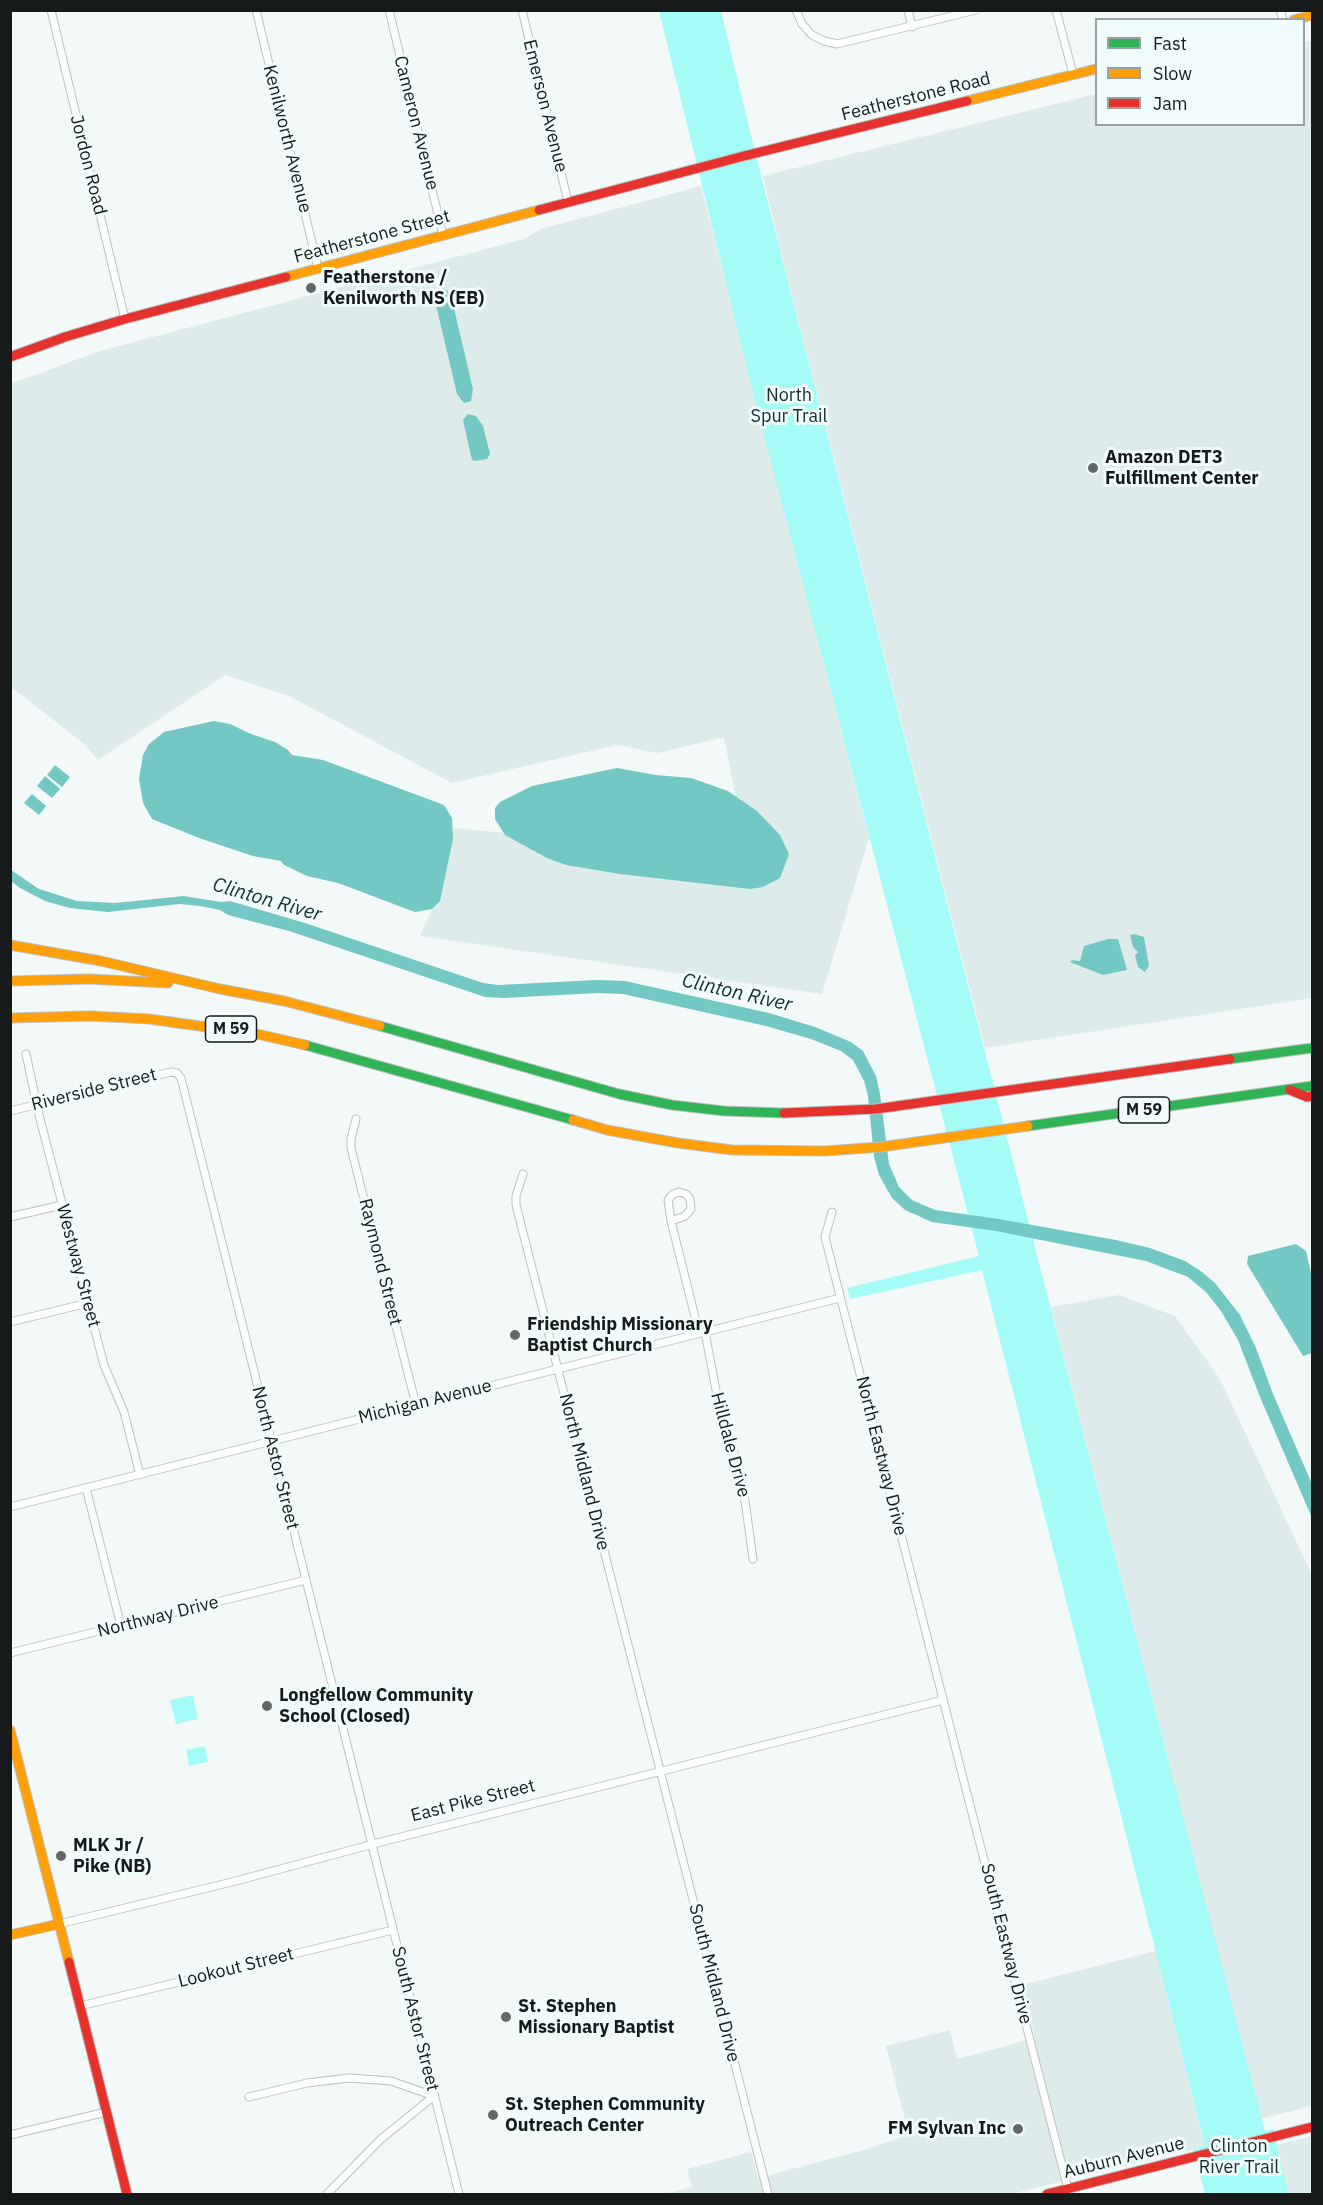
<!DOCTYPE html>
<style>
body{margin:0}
#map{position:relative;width:1323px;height:2205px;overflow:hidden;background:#f3f9f9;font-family:"IBM Plex Sans",sans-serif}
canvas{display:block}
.frame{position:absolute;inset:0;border:12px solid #161a1a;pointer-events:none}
.legend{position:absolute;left:1095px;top:18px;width:210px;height:108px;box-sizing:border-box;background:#f0fcfb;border:2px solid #99a2a1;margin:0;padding:8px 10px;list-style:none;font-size:18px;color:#161a1a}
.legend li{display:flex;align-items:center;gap:12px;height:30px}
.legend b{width:30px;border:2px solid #99a2a1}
</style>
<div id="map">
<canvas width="1323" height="2205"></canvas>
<div class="frame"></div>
<ul class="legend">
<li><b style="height:8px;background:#30b455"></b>Fast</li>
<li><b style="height:8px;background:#ff9f0a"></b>Slow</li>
<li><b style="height:8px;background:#e5322d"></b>Jam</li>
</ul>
</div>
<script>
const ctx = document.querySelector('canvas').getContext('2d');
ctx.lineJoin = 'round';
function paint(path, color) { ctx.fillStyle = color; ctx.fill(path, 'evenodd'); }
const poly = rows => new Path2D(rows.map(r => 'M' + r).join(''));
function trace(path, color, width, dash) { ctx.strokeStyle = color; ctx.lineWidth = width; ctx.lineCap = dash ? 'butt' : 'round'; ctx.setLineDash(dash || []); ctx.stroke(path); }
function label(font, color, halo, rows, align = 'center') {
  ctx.font = font + ' "IBM Plex Sans",sans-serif'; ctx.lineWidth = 6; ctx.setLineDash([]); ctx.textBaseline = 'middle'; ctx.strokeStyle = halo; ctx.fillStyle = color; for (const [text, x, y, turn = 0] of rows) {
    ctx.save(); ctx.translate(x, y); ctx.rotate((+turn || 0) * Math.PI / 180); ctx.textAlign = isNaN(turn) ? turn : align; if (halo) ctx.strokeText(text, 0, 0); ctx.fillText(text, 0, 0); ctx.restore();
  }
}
paint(poly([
 [1312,40,1312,998,985,1048,779,244,763,176,1096,94,1096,124,1304,124,1304,42],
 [701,186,869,838,822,994,420,936,432,909,453,828,747,855,724,737,658,753,617,745,452,783,289,696,225,675,98,760,83,743,11,687,10,384,100,351,524,239,541,229],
 [1119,1295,1175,1316,1220,1379,1312,1575,1312,2106,1256,2120,1169,1762,1051,1307],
 [1156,1951,1205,2146,1011,2194,664,2194,692,2187,687,2169,751,2152,758,2178,864,2150,909,2135,886,2046,950,2030,957,2059,1035,2038,1022,1985],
 [1312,2136,1312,2194,1289,2194,1277,2145]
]), '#ddebea');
paint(poly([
 [659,11,721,11,755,152,1039,1263,1265,2131,1273,2129,1289,2194,1205,2194,1193,2149,1205,2145,982,1270,850,1299,847,1288,979,1256,757,408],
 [193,1695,198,1719,176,1724,170,1700],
 [205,1746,208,1762,189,1766,186,1750]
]), '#a5fbf6');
paint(poly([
 [442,288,450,292,473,389,471,401,464,403,457,394,433,292],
 [468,414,476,416,483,426,490,454,487,459,476,461,472,460,463,420],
 [214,721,230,724,251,734,275,742,288,750,292,755,323,760,444,805,452,818,453,839,440,901,432,909,415,912,338,883,307,876,284,865,281,861,253,856,199,838,152,819,143,803,139,779,143,755,149,744,164,732],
 [55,765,70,777,62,787,47,775],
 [617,768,656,775,691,778,728,791,757,811,780,835,789,854,780,878,763,887,750,889,620,874,566,865,547,858,505,835,495,819,495,808,500,802,532,786],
 [45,776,60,789,52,798,37,786],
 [32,794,46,806,39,815,24,803],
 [11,870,39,889,77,901,115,903,184,896,221,902,230,901,305,923,483,983,498,985,597,980,625,981,769,1013,815,1027,851,1042,863,1051,876,1076,880,1094,889,1164,899,1187,912,1200,935,1210,999,1219,1116,1240,1150,1248,1185,1261,1202,1272,1215,1283,1240,1315,1256,1348,1273,1394,1312,1484,1312,1518,1260,1397,1238,1340,1221,1311,1206,1292,1188,1277,1146,1261,996,1231,932,1222,905,1210,892,1198,879,1175,874,1157,868,1096,864,1081,853,1060,841,1051,811,1039,766,1026,623,994,598,993,504,998,485,997,289,931,228,915,220,910,200,906,179,904,108,912,70,908,45,901,20,888,11,881],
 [1134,934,1144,937,1149,966,1145,972,1138,967,1135,956,1138,952,1133,947,1130,935],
 [1108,939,1118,939,1127,970,1103,975,1070,962,1072,960,1080,961,1084,946],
 [1296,1244,1306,1251,1312,1277,1312,1353,1303,1356,1247,1264,1248,1256]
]), '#73c8c3');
const street = poly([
 [51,10,125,319],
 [256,10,318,268],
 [389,10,443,235],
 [522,10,568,202],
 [796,10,802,24,812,35,824,41,837,44,976,10],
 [908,10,912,27],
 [1056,10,1073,74],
 [1280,10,1283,20],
 [26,1054,39,1115,104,1365,124,1412,140,1475],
 [10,1111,171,1072,177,1073,181,1078,459,2194],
 [356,1119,351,1139,351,1148,416,1405],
 [523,1174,516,1196,516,1205,768,2194],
 [679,1192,686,1194,690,1199,691,1209,685,1216,671,1221,668,1200,673,1194,679,1192],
 [832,1212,825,1237,1068,2189],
 [10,1217,62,1205],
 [671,1221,699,1333],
 [10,1322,88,1303],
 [705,1332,716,1390,743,1486,753,1559],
 [86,1488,121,1626],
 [10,1507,840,1298],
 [10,1653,306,1580],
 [59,1924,232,1882,381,1842,943,1700],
 [80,2006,393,1930],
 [249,2097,307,2083,349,2078,391,2081,434,2096],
 [10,2135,106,2112],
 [327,2194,381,2139,434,2096]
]);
const fast = poly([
 [380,1026,619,1094,672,1105,724,1111,784,1113],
 [305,1045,573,1120],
 [1230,1059,1312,1048],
 [1028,1126,1312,1086]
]);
const slow = poly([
 [1294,20,1312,15],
 [967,101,1096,69],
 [286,277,539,210],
 [10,945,101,961,220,989,284,1001,380,1026],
 [10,981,89,979,168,983],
 [10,1018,90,1016,149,1019,257,1034,305,1045],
 [573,1120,607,1130,678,1143,732,1150,825,1151,881,1147,1028,1126],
 [10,1730,69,1962],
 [10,1935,59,1924]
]);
const jam = poly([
 [539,210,744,156,967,101],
 [10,357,65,337,125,319,286,277],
 [1290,1090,1307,1097,1312,1096],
 [784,1113,876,1109,1230,1059],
 [69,1962,127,2194],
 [1047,2194,1312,2127]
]);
trace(street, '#bcc0c0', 9);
trace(fast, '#bcc0c0', 11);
trace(slow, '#bcc0c0', 11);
trace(jam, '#bcc0c0', 11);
trace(street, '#fdfefe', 7);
trace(fast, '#30b455', 9);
trace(slow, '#ff9f0a', 9);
trace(jam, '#e5322d', 9);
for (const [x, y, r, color] of [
 [311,288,6,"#636868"],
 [1093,468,6,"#636868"],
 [515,1335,6,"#636868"],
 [267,1706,6,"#636868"],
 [61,1856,6,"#636868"],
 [506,2017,6,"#636868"],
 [493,2115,6,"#636868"],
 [1018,2129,6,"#636868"]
]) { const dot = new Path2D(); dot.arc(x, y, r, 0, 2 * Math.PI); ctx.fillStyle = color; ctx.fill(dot); trace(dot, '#f0fcfb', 2); }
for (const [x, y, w] of [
 [231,1029,51],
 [1144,1110,51]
]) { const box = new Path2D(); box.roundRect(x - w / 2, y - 13, w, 26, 4.5); ctx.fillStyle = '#f0fcfb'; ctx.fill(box); trace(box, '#161a1a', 1.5); }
label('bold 16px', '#161a1a', null, [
 ["M 59",231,1029],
 ["M 59",1144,1110]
]);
label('18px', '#161a1a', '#f0fcfb', [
 ["Featherstone Road",916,97,-14],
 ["Emerson Avenue",545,106,76],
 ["Cameron Avenue",416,123,76],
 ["Kenilworth Avenue",287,139,76],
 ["Jordon Road",88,165,76],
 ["Featherstone Street",372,237,-15],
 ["Riverside Street",94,1090,-14],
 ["Raymond Street",380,1262,76],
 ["Westway Street",78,1266,75],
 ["Michigan Avenue",425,1402,-14],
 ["Hilldale Drive",730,1445,75],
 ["North Eastway Drive",881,1456,76],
 ["North Astor Street",275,1458,76],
 ["North Midland Drive",584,1472,76],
 ["Northway Drive",158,1617,-14],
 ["East Pike Street",473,1801,-14],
 ["South Eastway Drive",1006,1944,76],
 ["Lookout Street",236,1968,-14],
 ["South Midland Drive",714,1983,76],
 ["South Astor Street",415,2019,76],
 ["Auburn Avenue",1124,2158,-14]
]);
label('bold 18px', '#161a1a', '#f0fcfb', [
 ["Featherstone /",323,278],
 ["Kenilworth NS (EB)",323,299],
 ["Amazon DET3",1105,458],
 ["Fulfillment Center",1105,479],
 ["Friendship Missionary",527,1325],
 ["Baptist Church",527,1346],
 ["Longfellow Community",279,1696],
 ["School (Closed)",279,1717],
 ["MLK Jr /",73,1846],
 ["Pike (NB)",73,1867],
 ["St. Stephen",518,2007],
 ["Missionary Baptist",518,2028],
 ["St. Stephen Community",505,2105],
 ["Outreach Center",505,2126],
 ["FM Sylvan Inc",1006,2129,"right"]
], 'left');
label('18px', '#152e2d', '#f0fcfb', [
 ["North",789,396],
 ["Spur Trail",789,417],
 ["Clinton",1239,2147],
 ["River Trail",1239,2168]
]);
label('italic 20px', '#162f2e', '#f0fcfb', [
 ["Clinton River",267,900,16],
 ["Clinton River",737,993,13]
]);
</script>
